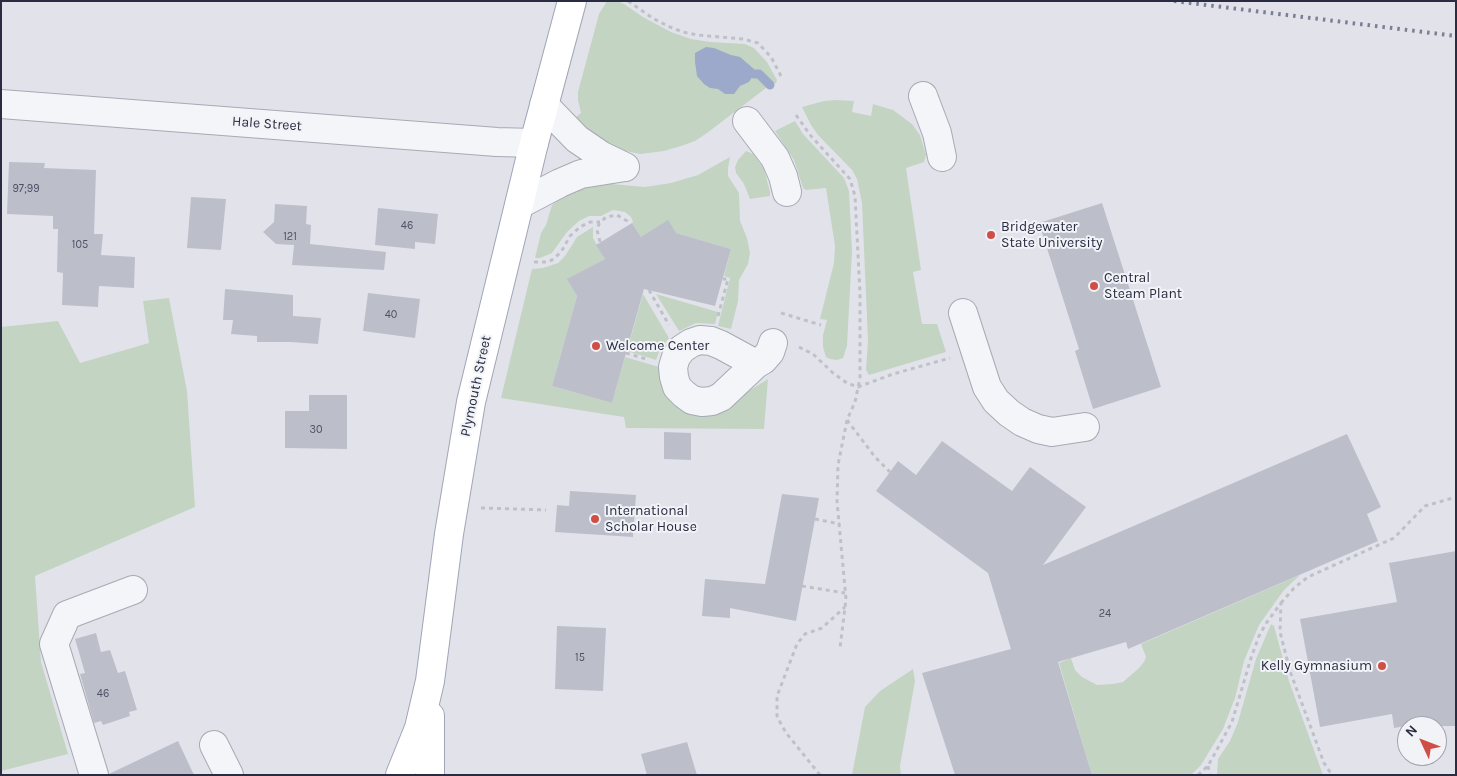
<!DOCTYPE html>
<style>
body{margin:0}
#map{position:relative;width:1457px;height:776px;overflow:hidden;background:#e2e3ea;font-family:Karla,sans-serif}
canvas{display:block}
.frame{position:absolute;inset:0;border:2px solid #2a2d42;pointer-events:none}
.north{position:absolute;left:1397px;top:716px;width:50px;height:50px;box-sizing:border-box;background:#f1f3f7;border:1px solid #a1a4af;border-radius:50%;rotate:313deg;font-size:14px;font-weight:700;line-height:20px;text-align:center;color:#2a2d42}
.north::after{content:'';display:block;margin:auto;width:18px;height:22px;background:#cf4f47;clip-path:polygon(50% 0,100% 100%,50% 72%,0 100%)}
</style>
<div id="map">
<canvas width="1457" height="776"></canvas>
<div class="frame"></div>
<div class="north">N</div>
</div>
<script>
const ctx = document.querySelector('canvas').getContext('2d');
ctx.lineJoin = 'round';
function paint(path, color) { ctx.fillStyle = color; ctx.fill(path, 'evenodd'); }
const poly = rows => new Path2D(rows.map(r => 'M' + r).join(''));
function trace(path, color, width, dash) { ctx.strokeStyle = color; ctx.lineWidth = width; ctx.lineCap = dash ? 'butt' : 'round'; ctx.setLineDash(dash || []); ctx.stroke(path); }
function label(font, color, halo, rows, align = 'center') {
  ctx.font = font + ' Karla,sans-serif'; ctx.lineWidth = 4; ctx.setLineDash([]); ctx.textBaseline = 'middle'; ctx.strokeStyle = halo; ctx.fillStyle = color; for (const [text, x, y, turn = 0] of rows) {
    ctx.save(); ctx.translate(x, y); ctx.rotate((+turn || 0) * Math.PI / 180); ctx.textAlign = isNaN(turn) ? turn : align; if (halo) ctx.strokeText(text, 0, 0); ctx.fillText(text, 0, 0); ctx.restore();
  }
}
paint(poly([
 [607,1,617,1,624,4,643,17,671,32,691,39,710,42,745,44,754,48,767,62,777,80,776,83,773,84,769,80,766,81,766,88,707,133,695,141,681,146,664,151,640,154,611,148,598,142,575,118,581,113,578,100,578,92,599,14],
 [836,100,854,101,852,112,871,116,873,104,893,110,912,124,920,135,926,155,924,162,906,168,921,270,913,272,922,324,937,324,946,352,869,375,866,370,868,341,862,203,857,179,852,170,818,135,811,125,802,107,824,101],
 [795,121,803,134,844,178,849,191,852,251,847,346,843,358,837,360,830,359,826,357,823,347,823,335,827,320,820,319,834,263,835,246,826,188,806,190,803,188,794,160,775,131],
 [746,151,753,154,764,169,770,192,770,196,750,199,744,184,736,173,735,167,738,160],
 [730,157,728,168,728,176,739,193,740,221,747,238,750,253,748,264,739,280,738,301,731,329,718,326,730,278,724,276,731,249,676,233,641,237,632,223,633,222,631,217,625,212,613,210,601,216,589,216,579,221,567,232,552,253,540,258,535,258,541,233,546,225,552,205,565,195,575,189,601,183,645,187,671,183,698,175],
 [593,227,593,238,605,259,568,279,577,296,552,386,612,403,625,357,666,369,665,376,731,402,768,379,764,429,626,428,624,417,501,398,532,269,543,268,558,263,565,256,577,237],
 [643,294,669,338,660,349,656,360,627,351],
 [656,294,718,312,715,324,696,323,679,331],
 [169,298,187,391,195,507,35,576,41,662,68,754,1,771,1,327,58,321,80,363,149,343,143,301],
 [1300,575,1284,590,1259,625,1244,661,1235,698,1223,729,1201,765,1191,775,1092,775,1059,663,1071,658,1075,670,1082,677,1097,685,1113,684,1123,682,1139,668,1144,662,1146,657,1141,644],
 [1271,624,1274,626,1289,681,1323,775,1217,775,1218,759,1230,741,1238,722,1256,659],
 [913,669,915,681,900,766,901,775,852,775,865,707,880,691]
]), '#c3d4c3');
paint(poly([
 [706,47,714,48,731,55,740,57,754,69,754,74,749,82,740,86,734,94,725,94,718,89,710,88,704,84,697,76,695,62,695,53]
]), '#9da9ca');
trace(poly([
 [754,74,759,74,770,85]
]), '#9da9ca', 9);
paint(poly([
 [9,162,45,163,44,168,96,170,94,234,103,234,101,255,135,257,134,288,99,286,98,307,62,305,63,273,57,272,58,229,53,229,53,216,7,214],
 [191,197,226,199,221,250,187,248],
 [1102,203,1161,387,1093,409,1075,351,1079,349,1039,223],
 [275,204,307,206,306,224,311,225,310,244,386,252,384,270,292,265,294,245,276,244,263,232,274,222],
 [378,208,438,214,435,244,415,242,415,249,375,245],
 [668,220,676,233,731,249,715,306,644,289,612,403,552,386,577,296,567,279,605,259,596,245,632,223,641,237],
 [225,289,293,295,293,316,321,318,318,344,291,342,257,342,257,336,231,334,233,320,223,320],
 [368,293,420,299,415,338,363,331],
 [309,395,347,395,347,449,285,448,285,411,309,411],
 [664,432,691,433,691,460,664,459],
 [1347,434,1381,507,1367,514,1378,541,1128,649,1126,642,1058,662,1092,775,955,775,922,673,1011,649,988,573,876,491,898,461,916,475,942,441,1012,491,1030,467,1086,507,1043,565],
 [570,491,636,495,633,537,555,532,557,505,569,506],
 [782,494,819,498,796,621,730,608,730,618,702,616,705,579,765,584],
 [1456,551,1456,726,1429,726,1429,722,1394,728,1392,714,1320,727,1300,619,1397,602,1389,563],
 [557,626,606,628,603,691,555,689],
 [96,633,101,652,110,650,118,673,125,671,137,710,129,712,130,716,103,725,101,721,94,723,80,674,85,673,75,639],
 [178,741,194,775,109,775,109,774],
 [687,742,697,775,647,775,641,754]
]), '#bcbeca');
const minor = poly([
 [923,96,937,133,942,157],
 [1,104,497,142,534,143],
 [544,105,577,139,602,156,625,167],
 [747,121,775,158,783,176,787,192],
 [520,204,560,183,581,174,625,167],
 [963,313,987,387,996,401,1009,413,1022,422,1038,429,1052,432,1085,427],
 [700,340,711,341,721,345,756,364,721,397,712,401,702,402,692,400,684,394,677,387,674,377,673,367,676,357,682,349,691,343,700,340],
 [756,364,763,360,770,352,773,343],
 [214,745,229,775],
 [94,775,54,644,67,615,133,590]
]);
const major = poly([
 [400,775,419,728,430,681,449,534,471,402,534,143,572,1],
 [430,775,430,716]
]);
trace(minor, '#a7a9b4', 30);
trace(major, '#a1a5b6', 30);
trace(poly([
 [628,1,654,19,670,27,683,32,697,35,743,39,758,43,771,57,781,76],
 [796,115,811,136,850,179,855,196,860,293,860,378,855,402,847,420,838,465,837,501,846,599,840,648],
 [600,242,597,230,599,224,606,217,617,215,627,221,629,225],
 [534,262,547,262,552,260,561,252,570,236,580,227,590,222,600,222],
 [649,290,669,325],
 [781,313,821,325],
 [718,316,728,279,723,279],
 [799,347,813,354,833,373,847,383,858,387,893,374,950,358],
 [626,353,646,359],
 [847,420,875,457,890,472],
 [481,508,546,510],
 [815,519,840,524],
 [802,586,845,593],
 [1281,603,1294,588,1308,577,1394,538,1425,506,1456,497],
 [1208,766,1210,775],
 [820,775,787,734,782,726,777,716,777,696,797,644,805,634,822,628,845,607],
 [1198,775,1208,766,1232,722,1251,658,1259,636,1267,622,1281,603,1280,632,1290,671,1324,763,1332,775]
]), '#bfc1c9', 3, [4, 4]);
trace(minor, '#f4f5f8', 28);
trace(major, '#fff', 28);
trace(poly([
 [1174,1,1456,36]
]), '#7b7f94', 4, [2.5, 5]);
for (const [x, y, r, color] of [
 [991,235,5,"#cf4f47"],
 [1094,286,5,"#cf4f47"],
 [596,346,5,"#cf4f47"],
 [595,519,5,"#cf4f47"],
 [1382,666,5,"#cf4f47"]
]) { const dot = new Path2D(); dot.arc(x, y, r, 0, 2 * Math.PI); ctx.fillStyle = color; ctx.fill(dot); trace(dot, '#f1f3f7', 2); }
label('11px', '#4e5164', null, [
 ["97;99",26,189],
 ["46",407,226],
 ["121",290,237],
 ["105",80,245],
 ["40",391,315],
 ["30",316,430],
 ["24",1105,614],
 ["15",580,658],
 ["46",103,694]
]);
label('14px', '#2a2d42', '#f1f3f7', [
 ["Hale Street",267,124,4],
 ["Plymouth Street",476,386,-78]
]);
label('14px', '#2a2d42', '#f1f3f7', [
 ["Bridgewater",1001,227],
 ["State University",1001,243],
 ["Central",1104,278],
 ["Steam Plant",1104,294],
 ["Welcome Center",606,346],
 ["International",605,511],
 ["Scholar House",605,527],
 ["Kelly Gymnasium",1372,666,"right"]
], 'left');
</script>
